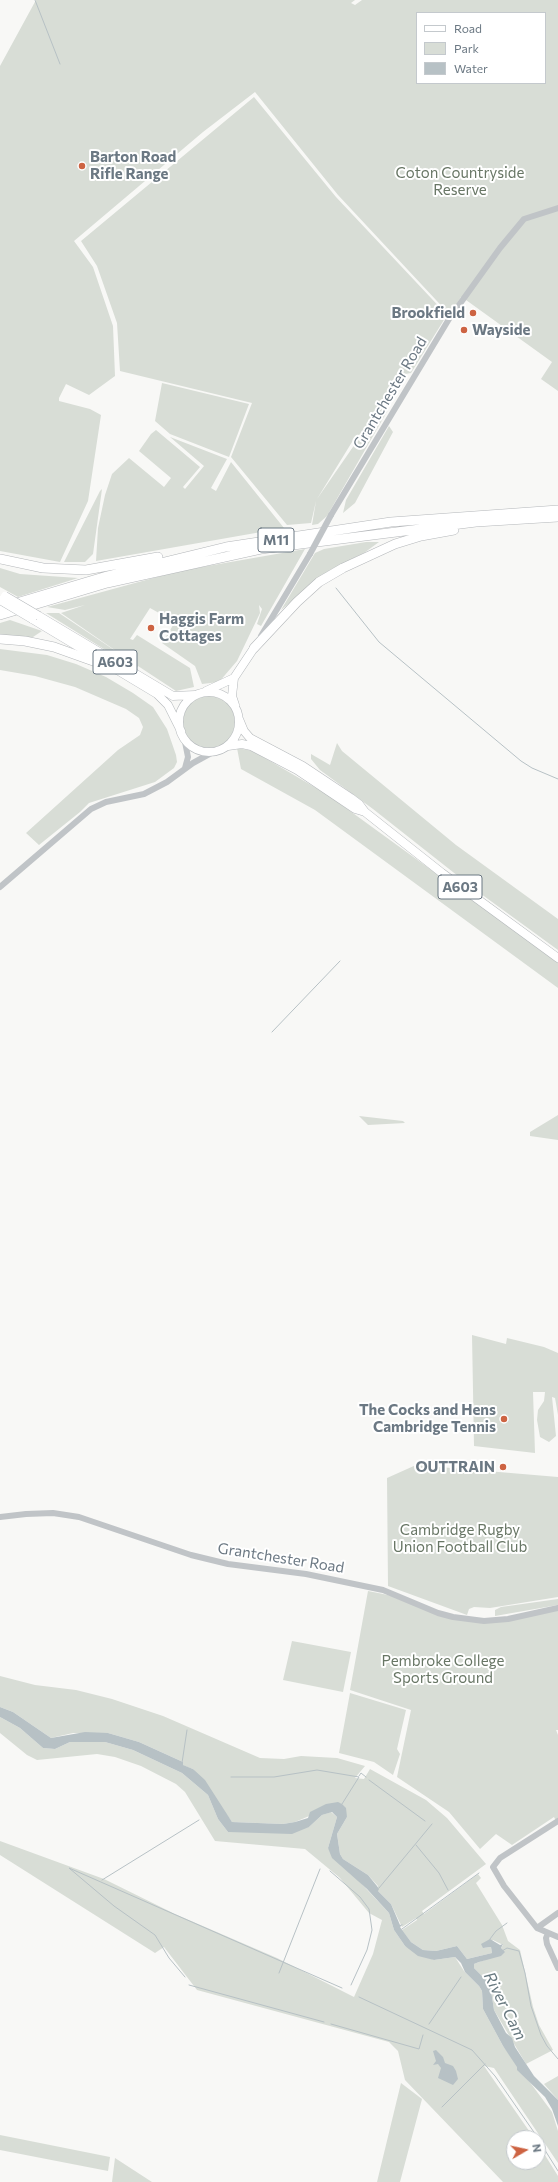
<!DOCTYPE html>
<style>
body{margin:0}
#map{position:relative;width:558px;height:2182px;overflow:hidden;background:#f8f8f6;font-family:Commissioner,sans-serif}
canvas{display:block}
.legend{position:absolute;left:416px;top:12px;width:130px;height:72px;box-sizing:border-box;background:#fff;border:1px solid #c4c9cd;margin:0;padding:5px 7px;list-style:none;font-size:12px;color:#6b7883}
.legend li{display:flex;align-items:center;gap:8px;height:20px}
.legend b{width:20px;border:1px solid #c4c9cd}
.north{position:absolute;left:506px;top:2130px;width:40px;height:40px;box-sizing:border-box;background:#fff;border:1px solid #c4c9cd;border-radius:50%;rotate:81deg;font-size:11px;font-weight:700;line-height:16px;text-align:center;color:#6b7883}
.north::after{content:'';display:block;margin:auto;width:14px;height:18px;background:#cd6342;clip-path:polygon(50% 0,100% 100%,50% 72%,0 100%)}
</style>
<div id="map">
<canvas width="558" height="2182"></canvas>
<ul class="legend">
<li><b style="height:5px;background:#fff"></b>Road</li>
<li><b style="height:11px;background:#d8ddd6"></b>Park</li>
<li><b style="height:11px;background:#b7c1c5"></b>Water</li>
</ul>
<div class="north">N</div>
</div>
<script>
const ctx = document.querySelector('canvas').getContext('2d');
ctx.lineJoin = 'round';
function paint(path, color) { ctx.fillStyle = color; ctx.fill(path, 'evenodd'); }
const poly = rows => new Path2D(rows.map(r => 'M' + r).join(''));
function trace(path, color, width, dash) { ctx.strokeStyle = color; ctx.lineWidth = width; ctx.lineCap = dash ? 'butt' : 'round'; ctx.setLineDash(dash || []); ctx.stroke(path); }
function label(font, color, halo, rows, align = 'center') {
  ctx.font = font + ' Commissioner,sans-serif'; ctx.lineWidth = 4; ctx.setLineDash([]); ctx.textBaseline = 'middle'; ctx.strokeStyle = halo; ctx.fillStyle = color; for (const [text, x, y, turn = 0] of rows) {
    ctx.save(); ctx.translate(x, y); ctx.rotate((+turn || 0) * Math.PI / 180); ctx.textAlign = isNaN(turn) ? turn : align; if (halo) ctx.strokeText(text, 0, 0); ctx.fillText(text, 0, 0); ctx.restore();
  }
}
paint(poly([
 [36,0,355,0,351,3,355,5,362,0,558,0,558,391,541,379,552,362,466,300,461,297,450,315,338,195,255,92,203,132,74,241,93,267,113,326,115,376,89,395,66,384,59,398,59,401,90,409,101,415,88,501,60,562,0,551,0,66],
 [417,13,545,13,545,83,417,83],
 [254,97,336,197,447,315,411,373,405,374,405,379,386,409,352,442,317,499,355,444,388,410,327,516,318,524,312,525,316,501,311,523,287,525,231,457,252,403,120,371,117,323,97,266,81,241],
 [162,383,249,404,229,457,170,434,155,421],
 [389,426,393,432,355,503,343,513,346,500],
 [156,430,200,467,183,487,185,489,204,466,170,437,227,459,211,488,216,491,231,462,284,528,96,561,98,528,105,495,112,474,129,458,164,487,171,478,139,451,151,434],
 [102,489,93,554,85,562,64,562,100,491],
 [366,542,379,542,364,553,330,570,281,610,315,553,324,549],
 [305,549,261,626,257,624,262,609,259,605,260,613,237,661,219,682,202,684,195,666,162,643,175,622,150,608,130,639,133,640,137,635,190,668,194,687,176,691,138,666,136,669,46,613,59,613,135,664,61,613,85,605,65,610,47,607,179,571],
 [0,568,20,574,78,578,18,597,0,587],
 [10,620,42,631,30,639,0,637,0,623],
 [0,649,47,655,76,664,106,677,133,693,153,707,167,729,176,755,177,762,174,768,155,782,89,803,80,812,39,845,26,833,118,750,140,735,143,727,139,718,126,709,75,687,35,676,0,670],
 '183 722a26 26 0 1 1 52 0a26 26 0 1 1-52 0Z',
 [337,743,342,751,456,845,558,919,558,950,477,891,373,809,320,770,311,759,311,754,330,765],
 [237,748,253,751,328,795,558,962,558,988,315,810,241,769],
 [558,1115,558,1140,530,1136,530,1132],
 [359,1116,403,1121,405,1123,368,1125],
 [472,1335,506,1344,507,1338,544,1347,558,1353,558,1415,555,1398,552,1397,556,1436,549,1442,540,1437,537,1420,538,1410,544,1401,545,1392,533,1392,535,1453,474,1446],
 [416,1465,558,1477,558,1597,490,1608,474,1607,469,1609,467,1615,388,1586,387,1478],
 [368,1591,398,1597,430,1612,479,1622,558,1610,558,1730,556,1730,558,1735,558,1825,554,1817,512,1845,496,1834,480,1849,449,1812,397,1777,411,1710,350,1690],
 [558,1599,558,1605,495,1616,495,1610,501,1607],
 [292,1641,351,1652,343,1692,283,1680],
 [0,1676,35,1685,76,1690,112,1699,163,1716,260,1758,284,1759,301,1756,337,1758,365,1766,355,1778,364,1779,370,1769,426,1800,447,1818,486,1864,422,1911,424,1914,478,1874,481,1878,476,1883,502,1925,508,1941,520,1950,533,2007,539,2025,553,2050,526,2064,494,2010,490,1984,474,1968,474,1964,479,1962,496,1956,503,1951,501,1948,503,1945,493,1940,483,1948,491,1947,492,1953,467,1959,457,1946,436,1951,423,1950,411,1942,402,1930,417,1920,416,1918,402,1927,391,1904,378,1891,378,1886,368,1875,343,1859,340,1854,337,1834,347,1817,340,1803,295,1822,283,1824,232,1822,193,1769,182,1765,183,1762,139,1742,108,1733,73,1733,51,1738,13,1712,0,1707],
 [350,1693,406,1710,397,1749,400,1754,393,1775,374,1762,339,1753],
 [0,1717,20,1728,43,1748,55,1749,70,1742,105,1742,133,1750,182,1773,208,1795,218,1819,228,1832,309,1827,322,1815,331,1812,337,1817,328,1848,389,1913,394,1930,405,1946,434,1960,455,1957,464,1971,479,1986,482,1991,483,2009,503,2046,552,2112,558,2131,558,2163,494,2068,484,2066,534,2138,514,2138,514,2162,538,2162,538,2144,558,2176,558,2182,503,2182,405,2080,398,2051,389,2042,197,1990,164,1947,155,1953,0,1855,0,1841,104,1879,175,1914,277,1958,354,1997,373,1954,382,1920,369,1913,340,1878,305,1849,215,1841,185,1792,176,1784,141,1766,115,1757,97,1754,37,1760,27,1755,0,1733],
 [558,2076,558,2100,544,2084],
 [401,2083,422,2099,400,2182,377,2182],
 [0,2135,110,2157,108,2171,0,2150],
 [115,2158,152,2182,112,2182]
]), '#d8ddd6');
paint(poly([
 [0,1707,13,1712,51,1738,85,1732,108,1733,139,1742,183,1762,183,1765,193,1769,205,1780,232,1822,283,1824,295,1822,308,1818,310,1812,326,1804,338,1802,342,1804,346,1808,347,1817,337,1834,340,1854,343,1859,368,1875,377,1886,379,1889,378,1891,391,1904,400,1925,403,1924,400,1927,411,1942,423,1950,436,1951,457,1946,467,1959,492,1953,491,1947,483,1948,481,1944,490,1939,500,1945,503,1944,501,1948,505,1952,501,1956,479,1962,474,1964,474,1968,490,1984,494,2010,506,2033,512,2038,515,2047,534,2076,558,2100,558,2126,552,2109,545,2097,517,2070,517,2067,503,2046,483,2009,482,1991,479,1986,465,1972,461,1963,455,1957,434,1960,418,1956,405,1946,394,1930,389,1913,367,1889,332,1858,328,1848,337,1817,332,1812,322,1815,309,1827,292,1834,228,1832,218,1819,208,1795,182,1773,133,1750,105,1742,70,1742,55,1749,43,1748,20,1728,0,1717],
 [436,2050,443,2057,445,2063,453,2066,456,2071,458,2079,453,2085,438,2078,441,2068,438,2064,433,2065,436,2061,433,2051]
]), '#b7c1c5');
trace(poly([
 [35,0,60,64],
 [336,588,379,642,521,761,532,768,558,779],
 [272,1032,340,961],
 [182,1763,187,1730],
 [359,1776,361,1773,366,1777],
 [231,1777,274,1777,317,1770,359,1777,342,1804],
 [369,1780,425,1821],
 [416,1845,439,1873,448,1890],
 [330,1871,360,1897,369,1909,372,1930,367,1950,351,1985],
 [102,1880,199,1820],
 [379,1888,432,1824],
 [402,1929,479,1873],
 [490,1939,496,1931,507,1923],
 [502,1951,507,1948,519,1951,525,1973,531,2006,541,2035,547,2046,558,2059],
 [279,1973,320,1869],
 [185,1977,169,1958,155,1935,114,1906,69,1868,342,1988],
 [189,1985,324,2022],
 [359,1997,472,2050,495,2076,538,2138],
 [331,2024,419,2049,423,2035],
 [429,2024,461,1977],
 [442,2107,485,2064],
 [538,2139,558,2171]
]), '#b7c1c5', 1);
const major = poly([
 [39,616,173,696,195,695],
 [32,619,157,694,168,705,181,731],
 [206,691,234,678],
 '179 722a30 30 0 1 1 60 0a30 30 0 1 1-60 0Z',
 [235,705,232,696,234,678,254,648],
 [239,719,244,731,250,738,303,766,351,798,359,804,365,812,442,873,558,958],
 [228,746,242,744,251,746,297,770,355,809,365,812]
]);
const highway = poly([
 [0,559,43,568,86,570,158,557],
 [0,608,107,576,226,547,391,522,558,510],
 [0,615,107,583,261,549,476,522,558,517],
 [0,639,25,641,54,647,110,667],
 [254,648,297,602,319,582,343,568,395,544,421,536,454,530]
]);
trace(major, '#b4b8bb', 9);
trace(highway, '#b4b7ba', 10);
trace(poly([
 [331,515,449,319,500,248,524,219,558,208],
 [261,636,310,554],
 [184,737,188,757,185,768],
 [0,887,91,809,106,802,144,794,167,782,193,763,213,752],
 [0,1517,26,1514,53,1513,79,1517,191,1555,228,1564,306,1574,383,1590,438,1613,453,1617,484,1621,508,1619,558,1608],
 [558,1821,500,1858,493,1867,504,1886,537,1928,558,1937],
 [537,1928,558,1913],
 [548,1933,546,1938,547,1944,558,1968]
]), '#c0c4c7', 6);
trace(major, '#fff', 8);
trace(highway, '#fff', 9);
const majorBridge = poly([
 [5,596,39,616],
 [0,600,32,619]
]);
trace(majorBridge, '#b4b8bb', 9, []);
trace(poly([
 [310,554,331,515]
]), '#c0c4c7', 6);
trace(majorBridge, '#fff', 8);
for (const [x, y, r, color] of [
 [82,166,4,"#cd6342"],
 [473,313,4,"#cd6342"],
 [464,330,4,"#cd6342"],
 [151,628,4,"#cd6342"],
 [504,1419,4,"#cd6342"],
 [503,1467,4,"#cd6342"]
]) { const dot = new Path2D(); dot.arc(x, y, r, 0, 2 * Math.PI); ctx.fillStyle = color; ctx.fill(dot); trace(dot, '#fff', 1.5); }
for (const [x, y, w] of [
 [276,540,36],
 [115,662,44],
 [460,887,44]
]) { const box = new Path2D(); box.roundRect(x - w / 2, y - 12, w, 24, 3); ctx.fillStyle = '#fff'; ctx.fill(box); trace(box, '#6b7883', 1); }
label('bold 14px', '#6b7883', null, [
 ["M11",276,540],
 ["A603",115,662],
 ["A603",460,887]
]);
label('bold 15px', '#6b7883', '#fff', [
 ["Barton Road",90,157],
 ["Rifle Range",90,174],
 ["Brookfield",465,313,"right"],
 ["Wayside",472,330],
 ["Haggis Farm",159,619],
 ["Cottages",159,636],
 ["The Cocks and Hens",496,1410,"right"],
 ["Cambridge Tennis",496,1427,"right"],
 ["OUTTRAIN",495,1467,"right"]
], 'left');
label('15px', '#687665', '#fff', [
 ["Coton Countryside",460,173],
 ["Reserve",460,190],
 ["Cambridge Rugby",460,1530],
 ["Union Football Club",460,1547],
 ["Pembroke College",443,1661],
 ["Sports Ground",443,1678]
]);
label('15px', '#6b7883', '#fff', [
 ["Grantchester Road",390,393,-59],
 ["Grantchester Road",281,1558,9]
]);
label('italic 16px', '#67787f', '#fff', [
 ["River Cam",505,2006,63]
]);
</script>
